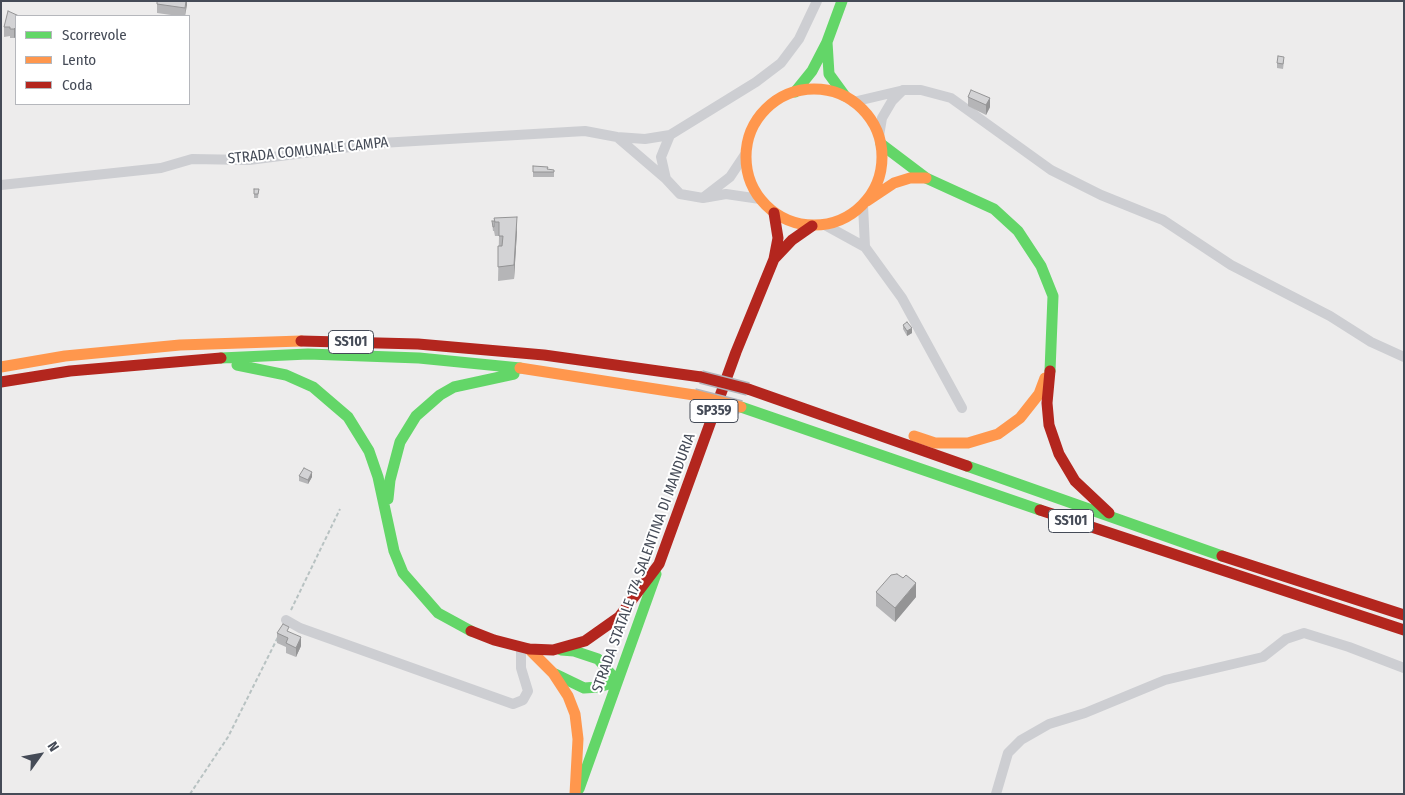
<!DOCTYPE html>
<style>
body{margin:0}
#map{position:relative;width:1405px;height:795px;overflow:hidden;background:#edecec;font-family:"Fira Sans Condensed",sans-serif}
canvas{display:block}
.frame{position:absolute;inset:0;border:2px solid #454b57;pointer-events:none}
.legend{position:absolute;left:15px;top:15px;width:175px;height:90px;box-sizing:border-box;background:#fff;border:1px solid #b5b7bc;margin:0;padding:6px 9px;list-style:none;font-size:15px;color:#454b57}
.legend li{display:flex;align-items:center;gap:10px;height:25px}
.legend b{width:25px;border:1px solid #b5b7bc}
.north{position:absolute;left:15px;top:730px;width:50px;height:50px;-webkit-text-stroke:4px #fff;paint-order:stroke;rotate:58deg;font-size:14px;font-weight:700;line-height:20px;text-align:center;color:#454b57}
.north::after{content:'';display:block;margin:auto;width:18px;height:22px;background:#454b57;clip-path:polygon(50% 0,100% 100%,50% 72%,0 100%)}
</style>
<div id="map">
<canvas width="1405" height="795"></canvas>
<div class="frame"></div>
<ul class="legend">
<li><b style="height:6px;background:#63d668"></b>Scorrevole</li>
<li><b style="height:6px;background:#ff974d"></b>Lento</li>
<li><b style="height:6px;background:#b3261e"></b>Coda</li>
</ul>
<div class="north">N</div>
</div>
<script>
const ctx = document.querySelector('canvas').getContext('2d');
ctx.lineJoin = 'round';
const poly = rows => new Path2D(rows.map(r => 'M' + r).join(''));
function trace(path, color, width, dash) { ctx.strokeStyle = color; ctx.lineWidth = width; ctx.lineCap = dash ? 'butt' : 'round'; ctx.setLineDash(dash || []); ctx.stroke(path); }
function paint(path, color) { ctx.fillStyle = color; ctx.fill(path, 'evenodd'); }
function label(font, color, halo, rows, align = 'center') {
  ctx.font = font + ' "Fira Sans Condensed",sans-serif'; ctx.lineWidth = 4; ctx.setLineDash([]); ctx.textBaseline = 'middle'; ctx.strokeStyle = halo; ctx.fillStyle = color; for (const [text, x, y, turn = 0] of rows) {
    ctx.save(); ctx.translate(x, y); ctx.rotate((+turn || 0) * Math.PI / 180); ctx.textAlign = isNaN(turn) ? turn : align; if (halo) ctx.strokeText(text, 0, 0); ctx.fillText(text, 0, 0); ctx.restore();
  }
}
trace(poly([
 [291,610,340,509],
 [190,794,228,737,278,637]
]), '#b8c2c2', 2, [4, 2.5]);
trace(poly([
 [853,102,904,90,921,90,951,98,1051,170,1101,195,1163,220,1231,265,1330,316,1371,342,1404,357],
 [879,136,882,118,892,101,903,90],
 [617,137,666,179],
 [1,185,161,168,192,159,249,160,381,143,585,131,617,137,645,139,670,135],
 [704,197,730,177,746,153],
 [760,199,726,194,703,198,680,194,666,179,661,157,670,135,756,82,781,63,799,39,817,1],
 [863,205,865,247],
 [825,225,865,247,902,298,962,408],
 [286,620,300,628,513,704,523,700,528,691,521,668,521,647],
 [996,794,1008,753,1021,740,1049,724,1085,713,1165,680,1263,657,1286,639,1304,633,1349,647,1404,668]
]), '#cdced2', 10);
trace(poly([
 [827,42,829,74,845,96],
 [795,92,812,71,827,42,842,1],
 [881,144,926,178,994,209,1018,231,1041,266,1053,296,1050,371],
 [221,358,308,354,419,358,520,368],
 [237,365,286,375,313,387,348,417,369,451,378,477,394,551,403,573,438,613,471,631],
 [741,407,1040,510],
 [967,466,1222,556],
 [388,499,390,480,400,442,416,416,440,395,454,387,514,374],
 [555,674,584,688,599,687,617,681,598,659,574,651,561,650],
 [579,789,656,574]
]), '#63d668', 11);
trace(poly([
 '746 157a68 68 0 1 1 136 0a68 68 0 1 1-136 0Z',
 [867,201,894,183,910,178,926,178],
 [1,367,65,356,180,345,301,341],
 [520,368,694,395],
 [914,436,935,443,968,443,998,434,1020,418,1039,394,1045,378],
 [529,649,553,673,568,696,575,714,578,739,575,794]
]), '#ff974d', 11);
trace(poly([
 [774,259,792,240,812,226],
 [301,341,418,344,544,355,701,377],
 [1050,371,1047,403,1049,425,1059,454,1075,481,1109,513],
 [1,382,70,371,221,358],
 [748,389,967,466],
 [1040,510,1404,630],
 [1222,556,1404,615],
 [659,564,736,352,774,259,778,238,774,213],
 [471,631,494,640,529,649,553,650,585,641,619,617,659,564]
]), '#b3261e', 11);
const slowBridge = poly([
 [694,395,741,407]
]);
const jamBridge = poly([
 [701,377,748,389]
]);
trace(slowBridge, '#b2b4bb', 14, []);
trace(jamBridge, '#b2b4bb', 14, []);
trace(slowBridge, '#ff974d', 11);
trace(jamBridge, '#b3261e', 11);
paint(poly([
 [154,1,187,1,185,16,178,16,157,13,157,2,154,2],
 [16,16,16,37,14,38,10,38,10,36,4,37,4,27],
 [1284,61,1283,69,1277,68,1277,63],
 [968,97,990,98,990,107,986,115,968,106],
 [548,169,554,170,554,177,533,177,533,172],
 [254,189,259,189,258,198,254,198],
 [494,218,517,231,514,279,498,281,499,236,495,236,494,231,493,231,492,221,494,221],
 [903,325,912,333,907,336,903,329],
 [299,476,312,477,308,484,299,481],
 [876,592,916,597,895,622,876,606],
 [289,632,301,646,296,657,286,653,286,647,277,643,277,633]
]), '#b5b5b7');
paint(poly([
 [186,1,187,1,187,5,185,16],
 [16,27,16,37,14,38,14,29],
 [990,98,990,107,986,115,986,105],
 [517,217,517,231,514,279,514,265],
 [912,328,912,333,907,336,907,331],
 [312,472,312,477,308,484,308,480],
 [916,583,916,597,895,622,895,608],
 [301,637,301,646,296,657,296,648]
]), '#949495');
const building = poly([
 [157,1,186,1,185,8,157,4,157,1],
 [8,11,19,16,16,16,16,27,14,29,10,29,10,27,4,27,8,11],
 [1278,56,1284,57,1283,64,1277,63,1278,56],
 [971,90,990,98,986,105,968,97,971,90],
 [533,166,548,167,547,169,554,170,554,172,533,172,533,166],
 [254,189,259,189,258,194,254,194,254,189],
 [517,217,514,265,498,267,498,246,502,246,503,236,499,236,499,222,495,222,494,218,517,217],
 [492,221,494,221,494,227,493,227,492,221],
 [907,322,912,328,907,331,903,325,907,322],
 [304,468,312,472,308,480,299,476,304,468],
 [897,574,903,578,906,575,916,583,895,608,876,592,891,575,897,574],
 [283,624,289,627,287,631,301,637,296,648,286,643,288,638,277,633,283,624]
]);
paint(building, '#d3d3d5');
trace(building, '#949495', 1);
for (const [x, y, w] of [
 [351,342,45],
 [714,411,48],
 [1071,521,45]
]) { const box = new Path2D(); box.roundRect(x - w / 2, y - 11.5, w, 23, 4); ctx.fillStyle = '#fff'; ctx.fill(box); trace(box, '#454b57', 1); }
label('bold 14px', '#454b57', null, [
 ["SS101",351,342],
 ["SP359",714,411],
 ["SS101",1071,521]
]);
label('15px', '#454b57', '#fff', [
 ["STRADA COMUNALE CAMPA",308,151,-6],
 ["STRADA STATALE 174 SALENTINA DI MANDURIA",644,563,-70]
]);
</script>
